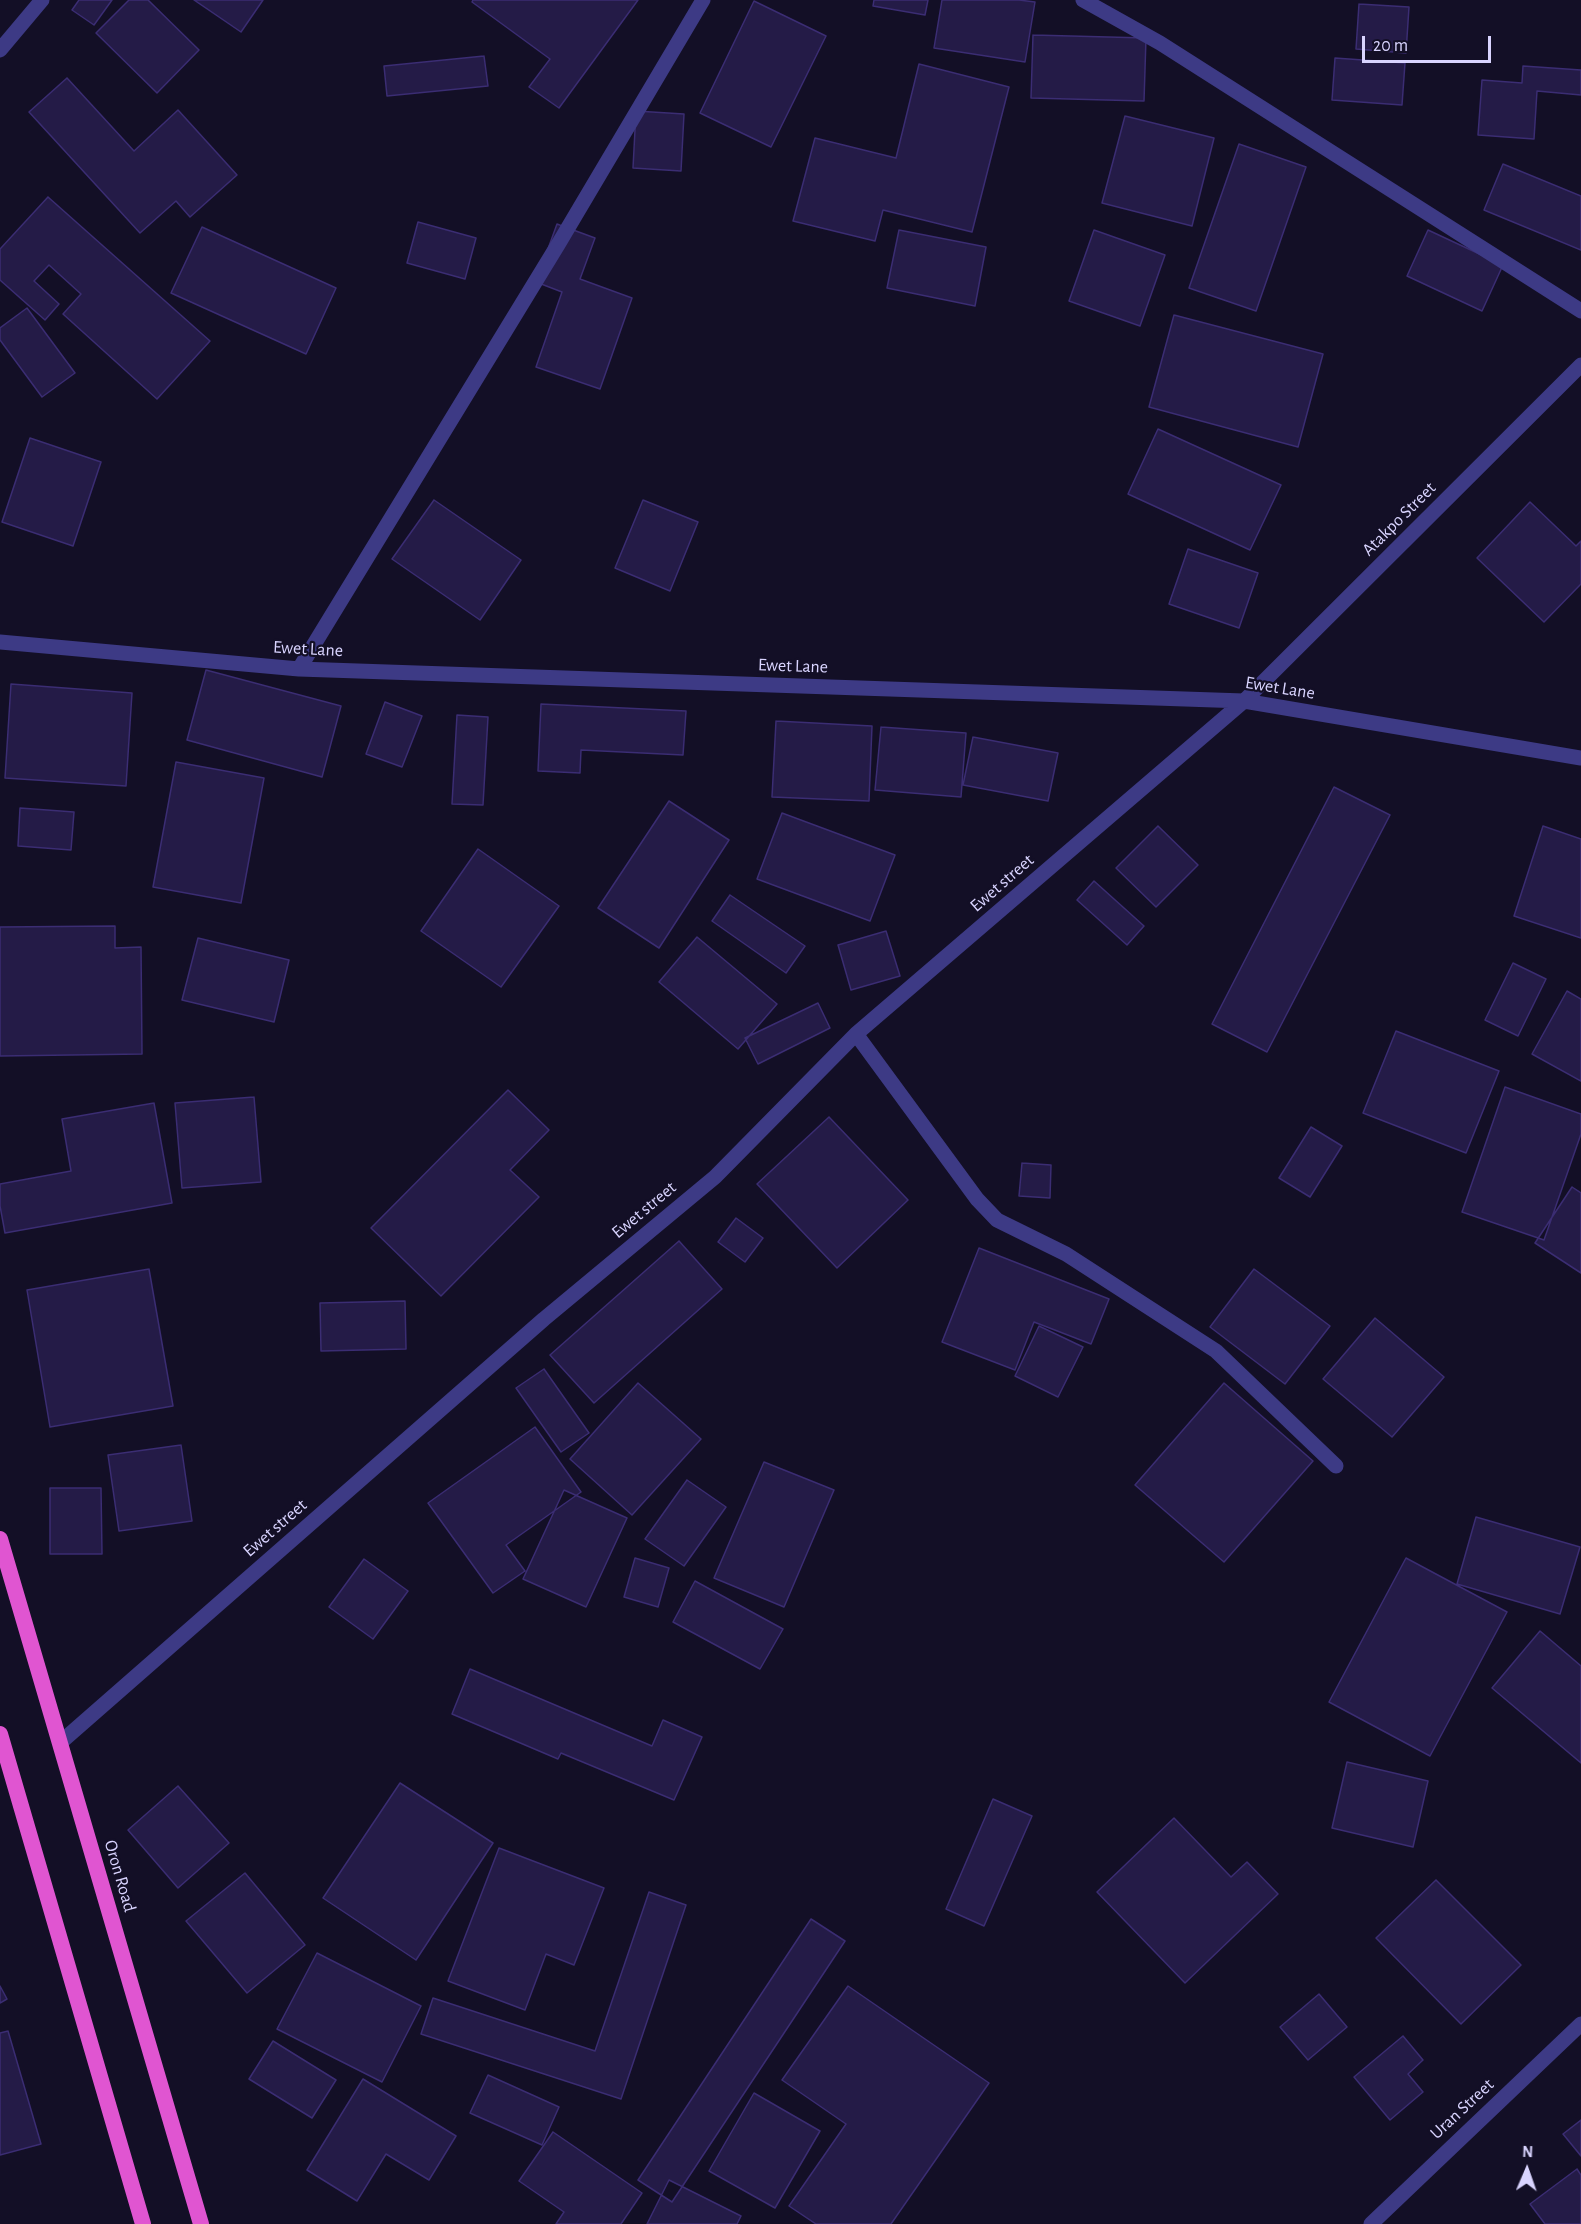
<!DOCTYPE html>
<style>
body{margin:0}
#map{position:relative;width:1581px;height:2224px;overflow:hidden;background:#130f26;font-family:"Alegreya Sans",sans-serif}
canvas{display:block}
.north{position:absolute;left:1497px;top:2140px;width:60px;height:60px;-webkit-text-stroke:4px #130f26;paint-order:stroke;rotate:2deg;font-size:16px;font-weight:700;line-height:24px;text-align:center;color:#d9d4ff}
.north::after{content:'';display:block;margin:auto;width:21px;height:27px;background:#d9d4ff;clip-path:polygon(50% 0,100% 100%,50% 72%,0 100%)}
.scale{position:absolute;left:1362px;top:36px;width:129px;height:27px;box-sizing:border-box;border:3px solid #d9d4ff;border-top:0;padding-left:8px;font-size:18px;line-height:21px;white-space:nowrap;color:#d9d4ff;-webkit-text-stroke:4px #130f26;paint-order:stroke}
</style>
<div id="map">
<canvas width="1581" height="2224"></canvas>
<div class="north">N</div>
<div class="scale">20 m</div>
</div>
<script>
const ctx = document.querySelector('canvas').getContext('2d');
ctx.lineJoin = 'round';
function paint(path, color) { ctx.fillStyle = color; ctx.fill(path, 'evenodd'); }
const poly = rows => new Path2D(rows.map(r => 'M' + r).join(''));
function trace(path, color, width, dash) { ctx.strokeStyle = color; ctx.lineWidth = width; ctx.lineCap = dash ? 'butt' : 'round'; ctx.setLineDash(dash || []); ctx.stroke(path); }
function label(font, color, halo, rows, align = 'center') {
  ctx.font = font + ' "Alegreya Sans",sans-serif'; ctx.lineWidth = 4.5; ctx.setLineDash([]); ctx.textBaseline = 'middle'; ctx.strokeStyle = halo; ctx.fillStyle = color; for (const [text, x, y, turn = 0] of rows) {
    ctx.save(); ctx.translate(x, y); ctx.rotate((+turn || 0) * Math.PI / 180); ctx.textAlign = isNaN(turn) ? turn : align; if (halo) ctx.strokeText(text, 0, 0); ctx.fillText(text, 0, 0); ctx.restore();
  }
}
const building = poly([
 [79,0,112,0,94,25,72,10,79,0],
 [129,0,148,0,199,50,157,93,96,33,129,0],
 [194,0,263,0,241,32,194,0],
 [473,0,638,0,559,108,529,87,550,59,472,2,473,0],
 [874,0,928,0,925,15,873,6,874,0],
 [942,0,1019,0,1035,2,1025,62,934,48,942,0],
 [754,1,826,36,771,147,700,113,754,1],
 [1359,4,1409,7,1406,53,1356,49,1359,4],
 [1033,35,1146,38,1144,101,1031,98,1033,35],
 [484,56,488,86,387,96,384,66,484,56],
 [1335,58,1405,63,1402,105,1332,100,1335,58],
 [919,64,1009,87,972,232,883,210,875,241,793,221,815,138,896,158,919,64],
 [1523,66,1581,70,1581,95,1537,91,1534,139,1478,135,1482,80,1522,83,1523,66],
 [67,78,134,151,178,110,237,175,190,217,176,201,140,233,29,112,67,78],
 [636,111,684,114,681,171,633,168,636,111],
 [1125,116,1214,138,1192,226,1102,203,1125,116],
 [1239,144,1306,167,1256,311,1189,288,1239,144],
 [1503,164,1581,196,1581,250,1484,210,1503,164],
 [48,197,210,341,157,399,63,314,81,294,49,265,34,281,59,304,45,320,0,280,0,249,48,197],
 [418,222,476,238,465,279,407,263,418,222],
 [557,224,595,238,580,279,632,298,600,389,536,367,562,292,536,282,557,224],
 [202,227,336,288,306,354,171,293,202,227],
 [899,230,986,247,975,306,887,288,899,230],
 [1094,230,1165,255,1140,326,1069,301,1094,230],
 [1428,230,1503,265,1482,311,1407,276,1428,230],
 [27,308,75,373,42,397,0,340,0,328,27,308],
 [1174,315,1323,354,1298,447,1149,407,1174,315],
 [1158,429,1281,485,1250,550,1128,494,1158,429],
 [30,438,101,462,73,546,2,522,30,438],
 [434,500,521,560,480,620,392,559,434,500],
 [643,500,698,522,670,591,615,568,643,500],
 [1530,502,1576,546,1581,541,1581,584,1544,622,1477,558,1530,502],
 [1188,549,1258,573,1239,628,1169,604,1188,549],
 [206,670,341,706,322,777,187,740,206,670],
 [11,684,132,693,126,786,5,778,11,684],
 [385,702,422,716,402,767,366,754,385,702],
 [541,704,686,711,683,755,581,750,580,773,538,771,541,704],
 [457,715,488,717,483,805,452,804,457,715],
 [776,721,872,726,869,801,772,797,776,721],
 [881,727,966,733,961,797,875,790,881,727],
 [973,737,1058,753,1048,801,963,785,973,737],
 [176,762,264,778,241,903,153,887,176,762],
 [1334,787,1390,815,1267,1052,1212,1024,1334,787],
 [669,801,729,840,659,948,598,908,669,801],
 [20,808,74,812,71,850,18,846,20,808],
 [782,813,895,855,870,921,757,879,782,813],
 [1158,826,1198,865,1156,907,1116,868,1158,826],
 [1543,826,1581,839,1581,938,1514,916,1543,826],
 [478,849,559,906,501,987,421,931,478,849],
 [1094,881,1144,926,1127,945,1077,900,1094,881],
 [730,895,805,946,786,973,712,921,730,895],
 [115,926,115,948,141,947,142,1054,0,1056,0,927,115,926],
 [886,931,900,976,851,990,838,945,886,931],
 [697,937,777,1004,738,1049,659,982,697,937],
 [198,938,289,960,274,1022,182,1000,198,938],
 [1513,963,1546,979,1518,1036,1485,1020,1513,963],
 [1567,991,1581,999,1581,1081,1532,1054,1567,991],
 [818,1003,830,1028,758,1064,745,1038,818,1003],
 [1396,1031,1499,1071,1466,1153,1363,1113,1396,1031],
 [1505,1087,1581,1114,1581,1134,1544,1240,1462,1212,1505,1087],
 [508,1090,549,1130,510,1170,539,1197,441,1296,371,1228,508,1090],
 [254,1097,261,1182,182,1188,175,1103,254,1097],
 [154,1103,172,1203,5,1233,0,1206,0,1184,71,1171,62,1119,154,1103],
 [829,1117,908,1200,837,1268,757,1184,829,1117],
 [1311,1127,1342,1146,1310,1197,1279,1178,1311,1127],
 [1022,1163,1051,1165,1050,1198,1019,1196,1022,1163],
 [1572,1187,1581,1193,1581,1273,1535,1243,1572,1187],
 [736,1218,763,1238,745,1262,718,1242,736,1218],
 [679,1241,722,1289,594,1403,550,1355,679,1241],
 [979,1248,1109,1299,1091,1344,1034,1322,1015,1370,942,1342,979,1248],
 [149,1269,173,1406,50,1427,27,1290,149,1269],
 [1254,1269,1330,1326,1285,1384,1210,1327,1254,1269],
 [405,1301,406,1349,321,1351,320,1303,405,1301],
 [1375,1318,1444,1377,1392,1437,1323,1379,1375,1318],
 [1039,1326,1083,1347,1058,1397,1015,1376,1039,1326],
 [544,1369,589,1433,561,1452,516,1388,544,1369],
 [638,1383,701,1439,632,1515,570,1459,638,1383],
 [1224,1383,1313,1461,1224,1562,1135,1485,1224,1383],
 [535,1427,581,1492,506,1545,525,1571,493,1593,428,1503,535,1427],
 [181,1445,192,1521,119,1531,108,1455,181,1445],
 [764,1462,834,1490,784,1607,714,1578,764,1462],
 [687,1480,726,1507,684,1566,645,1539,687,1480],
 [50,1488,101,1488,102,1554,50,1554,50,1488],
 [564,1490,627,1518,586,1607,523,1579,564,1490],
 [1476,1517,1580,1547,1560,1614,1457,1584,1476,1517],
 [635,1558,669,1568,658,1607,624,1597,635,1558],
 [1406,1558,1507,1612,1430,1756,1329,1702,1406,1558],
 [364,1559,408,1591,373,1639,329,1607,364,1559],
 [695,1581,783,1629,760,1669,673,1622,695,1581],
 [1540,1631,1581,1666,1581,1763,1492,1688,1540,1631],
 [470,1669,652,1746,663,1720,702,1737,674,1800,561,1753,558,1759,452,1714,470,1669],
 [1347,1762,1428,1781,1413,1847,1332,1828,1347,1762],
 [400,1783,493,1843,416,1960,323,1898,400,1783],
 [178,1786,229,1843,178,1888,128,1830,178,1786],
 [993,1799,1032,1816,984,1926,946,1909,993,1799],
 [1174,1818,1231,1877,1247,1862,1278,1894,1185,1983,1097,1892,1174,1818],
 [499,1848,604,1888,574,1965,546,1954,525,2010,448,1981,499,1848],
 [245,1873,305,1945,247,1993,186,1921,245,1873],
 [1436,1880,1521,1965,1461,2024,1376,1938,1436,1880],
 [649,1892,686,1905,621,2099,421,2034,433,1998,595,2051,649,1892],
 [811,1919,845,1941,672,2202,638,2180,811,1919],
 [317,1953,421,2006,382,2082,277,2029,317,1953],
 [0,1986,7,1999,0,2003,0,1986],
 [848,1986,989,2083,891,2224,816,2224,789,2206,846,2124,782,2080,848,1986],
 [1319,1994,1347,2027,1308,2060,1280,2027,1319,1994],
 [8,2031,41,2144,0,2155,0,2033,8,2031],
 [1403,2036,1423,2060,1408,2074,1423,2092,1390,2120,1354,2077,1403,2036],
 [273,2041,336,2080,312,2118,249,2079,273,2041],
 [488,2075,559,2107,542,2145,470,2113,488,2075],
 [363,2079,456,2136,429,2180,386,2154,357,2201,307,2170,363,2079],
 [754,2093,820,2131,775,2208,709,2171,754,2093],
 [1581,2120,1581,2156,1563,2134,1581,2120],
 [553,2132,642,2193,621,2224,556,2224,564,2212,519,2181,553,2132],
 [1577,2169,1581,2175,1581,2224,1545,2224,1530,2204,1577,2169],
 [669,2180,741,2216,737,2224,647,2224,669,2180]
]);
paint(building, '#241b47');
trace(building, '#3b2d73', 1.5);
trace(poly([
 [1083,0,1160,43,1581,311],
 [0,50,42,0],
 [0,642,299,669,1244,701,1581,758],
 [299,669,559,243,703,0],
 [856,1034,977,1199,997,1220,1066,1254,1216,1351,1336,1466],
 [61,1742,544,1319,715,1177,856,1034,1244,701,1581,365]
]), '#3d3a85', 15);
trace(poly([
 [1371,2224,1581,2024]
]), '#3d3a85', 15);
trace(poly([
 [0,1539,201,2224],
 [0,1734,143,2224]
]), '#e055d1', 16);
label('18px', '#d9d4ff', '#130f26', [
 ["Atakpo Street",1399,519,-45],
 ["Ewet Lane",308,649,3],
 ["Ewet Lane",793,666,2],
 ["Ewet Lane",1280,688,9],
 ["Ewet street",1002,883,-41],
 ["Ewet street",644,1210,-40],
 ["Ewet street",275,1528,-41],
 ["Oron Road",120,1876,74],
 ["Uran Street",1462,2109,-43]
]);
</script>
